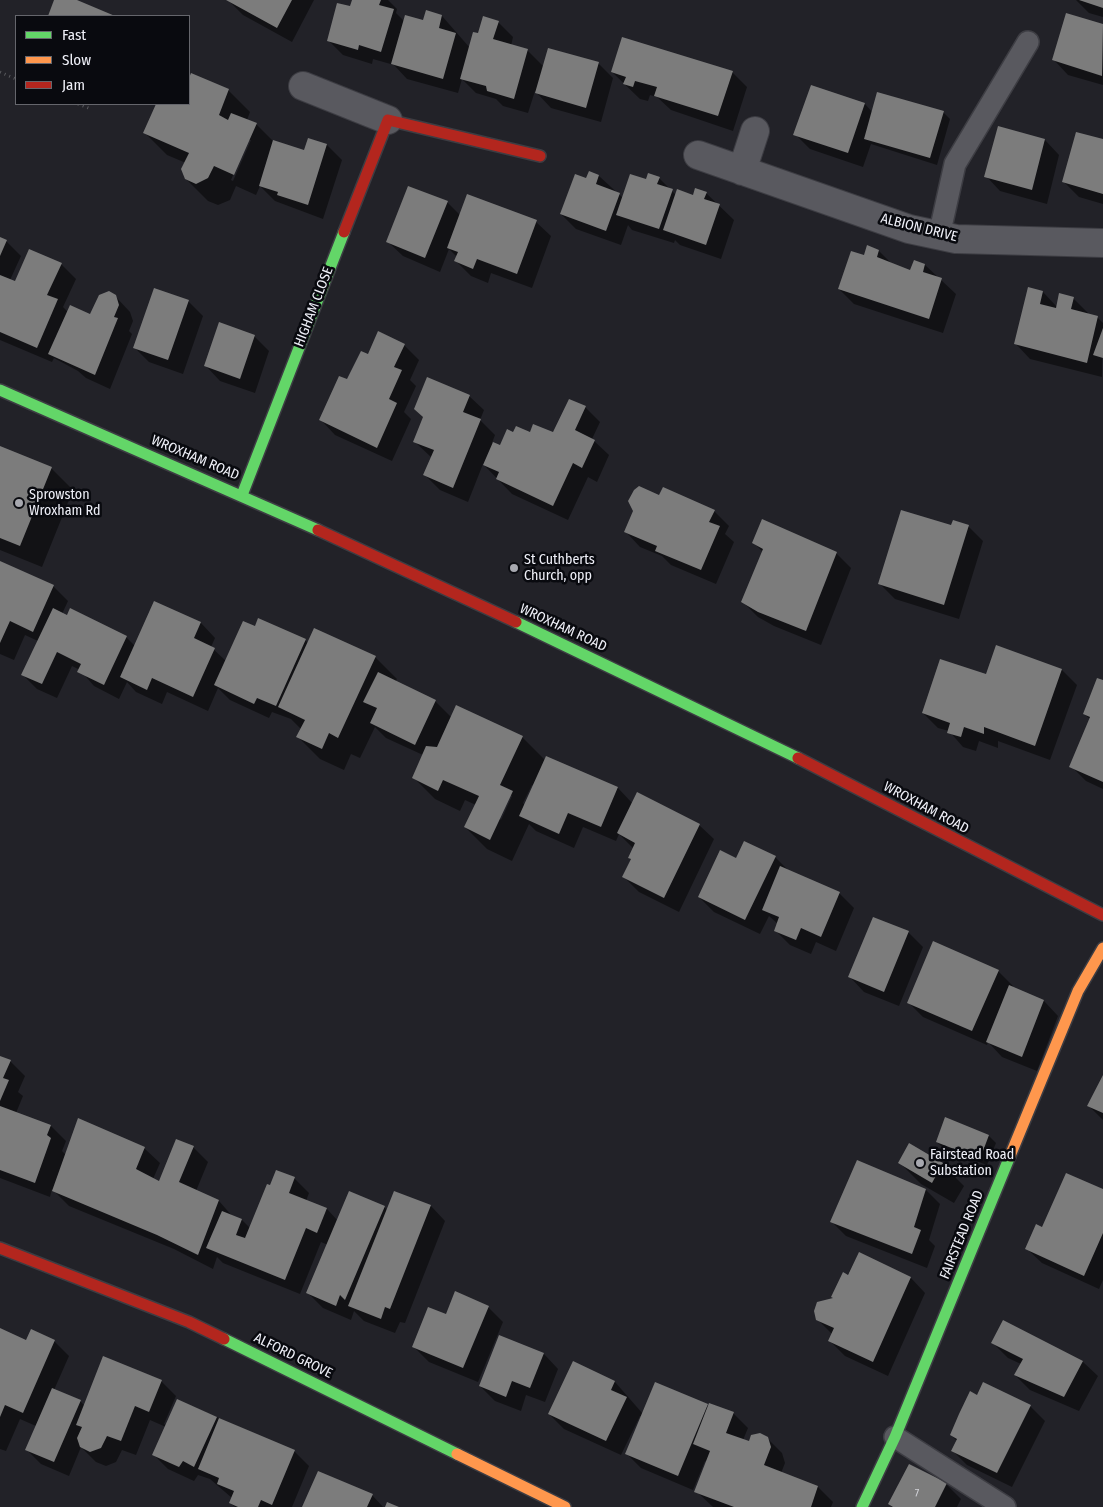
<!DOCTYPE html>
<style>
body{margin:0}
#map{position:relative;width:1103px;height:1507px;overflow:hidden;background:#222228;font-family:"Fira Sans Condensed",sans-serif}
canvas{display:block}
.legend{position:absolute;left:15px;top:15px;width:175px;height:90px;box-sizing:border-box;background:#090a0f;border:1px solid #65666c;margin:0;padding:6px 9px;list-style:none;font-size:15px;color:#eff0f8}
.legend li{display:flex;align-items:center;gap:10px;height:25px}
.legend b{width:25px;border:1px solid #65666c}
</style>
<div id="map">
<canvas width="1103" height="1507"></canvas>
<ul class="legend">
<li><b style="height:6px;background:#63d668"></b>Fast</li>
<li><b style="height:6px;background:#ff974d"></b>Slow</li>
<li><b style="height:6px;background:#b3261e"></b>Jam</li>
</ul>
</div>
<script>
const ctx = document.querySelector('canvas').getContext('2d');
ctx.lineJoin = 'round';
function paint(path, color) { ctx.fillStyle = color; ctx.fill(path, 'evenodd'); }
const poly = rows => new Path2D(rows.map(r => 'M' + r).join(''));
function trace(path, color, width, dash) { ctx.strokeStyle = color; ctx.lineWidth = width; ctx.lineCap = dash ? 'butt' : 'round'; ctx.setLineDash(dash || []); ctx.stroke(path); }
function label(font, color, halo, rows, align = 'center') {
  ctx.font = font + ' "Fira Sans Condensed",sans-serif'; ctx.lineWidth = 5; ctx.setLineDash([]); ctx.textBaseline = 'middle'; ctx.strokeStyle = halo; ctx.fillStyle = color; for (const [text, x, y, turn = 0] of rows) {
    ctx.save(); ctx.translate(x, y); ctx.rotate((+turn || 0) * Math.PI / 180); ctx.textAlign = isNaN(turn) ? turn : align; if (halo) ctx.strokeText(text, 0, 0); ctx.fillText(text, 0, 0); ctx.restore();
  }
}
paint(poly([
 [56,0,74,0,112,16,49,16],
 [228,0,314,0,292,42,243,15],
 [354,0,388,0,397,9,396,13,404,21,424,21,442,16,470,48,479,35,498,22,513,37,511,46,527,50,544,67,598,63,613,78,601,122,551,108,535,91,528,113,503,106,496,99,476,93,462,79,458,93,407,79,394,65,373,59,372,64,343,55,328,40,351,8],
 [1076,0,1103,0,1103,17,1089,13],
 [1067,15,1103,25,1103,85,1068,75,1054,60],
 [612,72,732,72,747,87,733,131,671,110,657,97,650,95,648,101,640,99],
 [192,75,228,90,250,112,247,120,256,124,273,141,305,152,308,139,327,145,342,160,323,219,275,201,260,186,256,195,236,186,230,200,218,205,208,201,186,179,186,163,167,155,145,133,157,104,189,104,189,81],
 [248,140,251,140,233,181,231,180],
 [811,86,865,104,873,113,943,112,950,119,937,165,871,144,863,167,810,149,795,134],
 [1045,140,1059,155,1047,204,1000,191,986,176],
 [1103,140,1103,204,1079,197,1064,182],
 [599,176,623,198,647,181,659,178,676,195,693,196,706,193,734,220,721,259,680,245,675,240,674,243,632,230,628,225,621,245,576,229,561,214,587,180],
 [468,196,536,222,551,236,532,288,491,273,488,283,471,276,456,261,457,257,449,249,440,272,403,256,388,242,447,202,461,216],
 [0,238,6,241,21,256,10,280,16,283,61,264,76,279,63,307,68,312,89,315,115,296,130,312,133,321,129,331,132,334,110,389,86,378,78,371,54,358,52,362,0,340],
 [879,251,892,264,911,271,925,265,956,294,943,333,854,304,839,289,865,257],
 [1043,292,1057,307,1073,298,1088,313,1088,315,1098,318,1103,323,1102,377,1030,359,1016,344],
 [188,301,203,316,183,374,149,362,135,348],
 [254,336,269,351,255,393,220,381,206,366],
 [404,345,419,360,410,380,416,386,404,412,411,419,392,461,335,435,321,420,369,356],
 [469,396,484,410,480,420,495,435,492,443,501,447,514,434,554,434,585,407,600,422,592,439,609,455,597,482,588,477,568,520,512,494,483,464,468,502,440,490,425,475,432,458,415,442],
 [0,447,52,469,73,490,42,567,0,550],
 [660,497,714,511,729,526,725,534,734,542,716,584,671,565,662,556,640,547,626,532],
 [953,522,969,527,983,541,959,619,895,599,880,584,952,527],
 [754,543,836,553,851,568,821,645,774,626,758,617,743,602,763,552],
 [0,562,53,586,68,601,62,614,67,617,70,610,126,637,135,646,154,603,201,623,215,638,211,647,226,661,255,628,305,640,308,643,375,657,397,679,395,682,435,701,452,718,522,737,545,760,546,757,618,788,633,804,699,825,714,839,679,912,639,892,624,877,632,860,629,858,634,849,619,834,616,841,583,827,574,848,536,831,529,824,512,861,487,849,465,827,476,805,465,800,460,811,435,799,413,777,423,755,386,738,375,727,360,758,351,754,344,770,320,759,298,737,301,729,291,719,272,712,269,718,230,700,218,688,208,711,167,692,162,704,136,692,127,682,119,699,94,686,80,670,72,666,57,698,37,689,22,674,38,641,25,635,14,660,0,654],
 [532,785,534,786,525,805,523,803],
 [510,794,512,796,501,820,499,818],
 [997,646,1062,670,1077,685,1050,760,998,741,998,748,979,741,976,751,963,747,949,731,938,728,923,713,987,676],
 [1103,681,1103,789,1086,781,1071,766,1090,719,1084,714],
 [744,843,775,857,790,872,839,893,854,908,836,951,816,942,811,954,790,945,775,930,778,924,769,916,760,934,714,912,699,897,736,860],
 [908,932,923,947,899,1006,864,992,850,977],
 [998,971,1013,986,1012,988,1044,1001,1058,1016,1037,1071,1002,1057,988,1042,987,1045,923,1017,908,1002],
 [0,1057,10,1061,25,1076,18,1092,23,1096,16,1113,51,1126,66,1141,62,1151,66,1155,79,1119,145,1149,160,1163,153,1179,160,1182,193,1147,208,1162,196,1191,219,1201,233,1217,242,1220,250,1228,294,1178,309,1193,306,1201,327,1209,338,1221,384,1207,388,1211,395,1192,431,1206,445,1221,405,1323,400,1322,395,1333,364,1321,354,1311,351,1320,323,1308,308,1293,328,1245,321,1242,300,1294,223,1263,217,1257,213,1269,174,1249,69,1206,52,1189,50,1197,0,1178],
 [1103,1078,1103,1120,1089,1106],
 [989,1136,996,1143,987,1165,944,1149,937,1142],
 [899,1162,942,1164,964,1186,954,1203,921,1184],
 [926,1190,940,1204,929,1240,935,1246,927,1268,846,1236,831,1221],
 [1103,1191,1103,1280,1099,1289,1042,1263,1027,1249,1043,1228],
 [859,1253,911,1278,925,1293,888,1376,845,1356,830,1341,833,1335,817,1319,835,1299],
 [488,1307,503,1322,478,1382,429,1362,414,1347,446,1315],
 [0,1329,26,1341,54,1341,69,1356,54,1390,80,1401,85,1406,161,1381,176,1396,164,1424,166,1425,178,1400,294,1451,309,1466,292,1507,235,1507,230,1503,232,1498,210,1479,198,1475,194,1481,168,1469,153,1454,166,1427,150,1420,136,1455,122,1450,116,1462,106,1466,96,1462,81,1447,69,1476,41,1464,26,1449,36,1426,20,1419,6,1451,0,1449],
 [993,1343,1083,1362,1098,1376,1079,1411,1030,1390,1015,1375,1021,1364,1008,1358],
 [544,1354,558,1369,545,1402,526,1395,521,1411,495,1401,480,1386],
 [615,1382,643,1414,656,1384,709,1406,733,1413,748,1428,743,1440,749,1443,767,1438,782,1453,785,1463,781,1473,818,1487,833,1502,831,1507,713,1507,696,1491,707,1462,705,1461,693,1490,641,1468,627,1454,642,1417,640,1416,621,1455,564,1429,549,1414],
 [978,1396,1030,1406,1045,1421,1012,1487,967,1465,952,1450,957,1441,951,1435],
 [946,1484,961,1499,957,1507,892,1507,889,1504],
 [372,1495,383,1507,304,1507]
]), '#0007');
paint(poly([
 [54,0,77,0,115,16,48,16],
 [226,0,292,0,277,28],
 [352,0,381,0,379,5,394,9,381,52,359,45,358,50,327,41,337,3,350,6],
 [1079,0,1103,0,1103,8],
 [426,10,442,15,439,28,456,33,443,79,391,64,405,15,423,20],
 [1066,13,1103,24,1102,76,1052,60],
 [483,16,499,21,493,39,528,49,514,99,487,91,486,86,460,79,473,32,478,33],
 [622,37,733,71,718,116,654,96,657,87,635,81,633,87,623,84,626,77,611,72],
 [548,48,599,62,586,108,535,93],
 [191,73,229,89,219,115,228,120,231,113,257,123,234,175,214,166,208,178,196,184,185,179,181,169,189,153,143,133,156,104,189,104,189,78],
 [811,85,865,103,848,153,793,135],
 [877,92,944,111,930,158,864,139],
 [998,126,1045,139,1032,190,984,177],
 [1076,132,1103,139,1103,194,1062,182],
 [308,138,327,144,308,205,277,195,278,192,259,186,273,140,304,150],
 [589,171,599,175,596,184,620,193,606,231,560,214,575,174,586,178],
 [648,173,660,177,657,184,673,189,659,229,616,215,630,174,646,179],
 [408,186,448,201,425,258,386,242],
 [695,188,707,192,704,199,720,204,706,245,663,230,677,189,693,195],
 [467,194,537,220,517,274,477,259,473,269,454,261,458,252,447,248],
 [0,237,7,240,0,256],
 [867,245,879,250,877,257,910,270,914,260,925,264,923,272,942,278,929,319,838,289,851,251,864,255],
 [29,249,62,263,47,295,58,299,37,348,0,332,0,275,15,281],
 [1028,287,1043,291,1040,304,1056,308,1059,293,1074,297,1071,309,1098,316,1087,363,1014,344],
 [154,288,189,300,168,360,133,348],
 [109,291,116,295,119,305,114,317,118,318,95,375,48,354,70,305,90,314,99,295],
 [219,322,255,335,240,379,204,366],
 [1103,328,1103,358,1093,355],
 [378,331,405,344,394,367,402,370,389,399,397,403,377,448,319,420,339,376,347,379,361,351,368,354],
 [427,377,470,395,463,412,481,419,453,488,423,475,434,450,413,442,423,417,414,409],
 [569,399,586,406,575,430,595,440,582,468,573,463,553,506,496,479,499,472,483,465,493,442,500,445,507,429,513,432,516,426,530,432,533,424,553,432],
 [0,446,52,467,20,546,0,538],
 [639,486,659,495,663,487,715,510,709,522,720,526,701,570,655,551,657,546,624,532,633,511,628,501,634,490],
 [901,510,951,525,953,520,969,525,944,605,878,584],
 [762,519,837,552,806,631,758,612,741,602,763,549,752,543],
 [0,561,54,585,33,632,10,621,0,643],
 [154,601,201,622,194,638,215,648,193,697,152,678,147,690,120,677],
 [53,608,67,615,70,608,127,636,104,685,77,672,81,664,57,652,42,684,21,675],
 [258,618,306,639,276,706,257,698,254,704,214,685,243,621,255,626],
 [314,628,376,656,338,738,329,733,322,749,296,737,305,720,278,707],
 [996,645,1062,669,1035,746,984,727,984,734,964,727,961,737,947,733,950,723,922,713,940,659,986,674],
 [378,672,436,700,415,745,370,723,377,708,363,702],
 [1097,678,1103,680,1103,782,1069,767,1090,717,1083,714],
 [456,705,523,736,500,785,513,791,490,840,464,827,479,796,443,780,438,791,412,778,426,746,437,747],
 [546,756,618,787,601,827,568,813,559,834,519,816],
 [637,792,700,824,664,898,622,877,631,859,628,858,635,843,617,833],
 [744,841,776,856,745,920,698,897,720,850,736,858],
 [780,866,840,892,821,937,801,928,796,940,774,931,779,917,762,910],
 [873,917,909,931,884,992,848,977],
 [933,941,999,970,972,1031,907,1003],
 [1009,985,1044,1000,1022,1057,986,1042],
 [0,1056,11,1060,3,1078,9,1080,0,1101],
 [1103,1075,1103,1113,1087,1106],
 [0,1106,51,1125,47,1135,51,1138,35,1183,0,1170],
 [945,1117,989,1135,980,1159,936,1142],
 [78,1118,145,1147,136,1169,159,1181,176,1139,194,1146,179,1182,219,1200,198,1255,157,1235,52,1191],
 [909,1143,943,1163,932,1183,898,1163],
 [857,1160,926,1189,914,1227,921,1230,912,1254,830,1222],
 [276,1170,295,1177,289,1193,327,1208,317,1233,306,1228,285,1280,206,1248,222,1211,242,1219,236,1235,245,1238,267,1184,270,1185],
 [1066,1173,1103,1189,1103,1233,1084,1276,1025,1249,1036,1224,1042,1227],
 [349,1191,385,1206,345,1300,340,1295,336,1306,306,1293],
 [394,1191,431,1205,390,1309,385,1307,381,1319,348,1306],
 [859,1252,911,1277,873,1362,828,1341,834,1328,816,1320,814,1311,817,1302,833,1298,831,1297,843,1272,848,1275],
 [455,1291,489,1306,463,1368,412,1347,428,1307,446,1314],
 [1003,1320,1083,1361,1064,1397,1014,1375,1023,1359,991,1343],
 [0,1328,26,1340,31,1329,55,1340,23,1413,5,1405,0,1417],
 [499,1335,544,1353,530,1388,512,1381,506,1397,479,1386],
 [103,1356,162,1380,149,1412,135,1406,121,1441,107,1436,101,1448,90,1452,80,1447,77,1438,82,1427,76,1425],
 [573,1361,615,1381,611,1390,627,1397,606,1441,548,1414],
 [655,1382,708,1404,678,1476,625,1454],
 [983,1382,1031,1405,997,1473,951,1451,957,1439,950,1435,959,1414,970,1391,977,1395],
 [52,1388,81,1400,54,1462,25,1450],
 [177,1399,217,1417,194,1467,183,1461,179,1467,152,1455],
 [709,1403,734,1412,726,1433,749,1441,751,1435,760,1433,768,1437,771,1447,764,1465,818,1486,811,1507,734,1507,694,1492,710,1451,693,1444],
 [219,1418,295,1450,272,1505,261,1500,258,1507,238,1507,229,1503,234,1491,217,1484,219,1478,198,1469],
 [909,1464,947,1483,935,1507,893,1507,888,1504],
 [318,1471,373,1494,367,1507,302,1507],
 [387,1502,399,1507,385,1507]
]), '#7c7c7c');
const lane = poly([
 [939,236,955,164,1028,42],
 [895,1437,1005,1507]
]);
const street = poly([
 [303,86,388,120],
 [698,155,909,229,956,239,1103,243],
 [742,171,755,131]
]);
const fast = poly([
 [0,390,318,530],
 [242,495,344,232],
 [516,622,798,758],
 [224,1339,457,1454],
 [862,1507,895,1437,1010,1156]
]);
const slow = poly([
 [1010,1156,1078,991,1103,948],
 [457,1454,565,1507]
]);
const jam = poly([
 [344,232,388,120,540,156],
 [318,530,516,622],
 [798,758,1103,915],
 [0,1248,189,1322,224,1339]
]);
trace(lane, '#3d3d43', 24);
trace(street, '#3d3d43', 30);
trace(fast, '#3d3d43', 14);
trace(slow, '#3d3d43', 14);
trace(jam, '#3d3d43', 14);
trace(poly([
 [0,72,16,79],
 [78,104,91,109]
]), '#5b5c60', 3, [1, 4]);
trace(lane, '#59595f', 21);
trace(street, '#59595f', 28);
trace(fast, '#63d668', 11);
trace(slow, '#ff974d', 11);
trace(jam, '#b3261e', 11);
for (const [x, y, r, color] of [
 [19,503,5,"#a7a8af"],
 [514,568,5,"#a7a8af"],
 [920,1163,5,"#a7a8af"]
]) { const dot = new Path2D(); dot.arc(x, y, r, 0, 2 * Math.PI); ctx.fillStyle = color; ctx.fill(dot); trace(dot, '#090a0f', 2); }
label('11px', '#d2d3d9', null, [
 ["7",917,1494]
]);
label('14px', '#eff0f8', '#090a0f', [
 ["ALBION DRIVE",919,228,14],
 ["HIGHAM CLOSE",314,307,-69],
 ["WROXHAM ROAD",195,458,23],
 ["WROXHAM ROAD",563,628,25],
 ["WROXHAM ROAD",926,808,28],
 ["FAIRSTEAD ROAD",962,1235,-68],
 ["ALFORD GROVE",293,1356,26]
]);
label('14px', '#eff0f8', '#090a0f', [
 ["Sprowston",29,495],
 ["Wroxham Rd",29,511],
 ["St Cuthberts",524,560],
 ["Church, opp",524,576],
 ["Fairstead Road",930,1155],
 ["Substation",930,1171]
], 'left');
</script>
